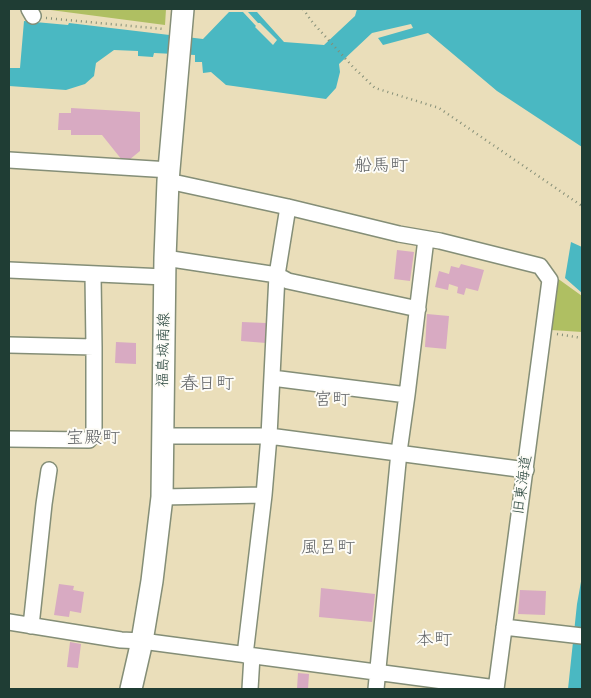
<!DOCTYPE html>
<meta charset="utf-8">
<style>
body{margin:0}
#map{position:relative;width:591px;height:698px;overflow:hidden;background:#eadeba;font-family:Pangolin,sans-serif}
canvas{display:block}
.frame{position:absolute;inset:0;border:10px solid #1f3d34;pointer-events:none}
</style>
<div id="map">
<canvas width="591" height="698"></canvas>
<div class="frame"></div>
</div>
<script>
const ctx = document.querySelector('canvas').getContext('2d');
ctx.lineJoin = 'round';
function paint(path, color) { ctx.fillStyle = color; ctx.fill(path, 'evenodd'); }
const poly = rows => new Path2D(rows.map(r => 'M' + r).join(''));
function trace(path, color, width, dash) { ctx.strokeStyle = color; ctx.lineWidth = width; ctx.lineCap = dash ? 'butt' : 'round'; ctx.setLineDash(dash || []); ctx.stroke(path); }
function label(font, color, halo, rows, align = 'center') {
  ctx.font = font + ' Pangolin,"Klee One",sans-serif'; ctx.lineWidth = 4; ctx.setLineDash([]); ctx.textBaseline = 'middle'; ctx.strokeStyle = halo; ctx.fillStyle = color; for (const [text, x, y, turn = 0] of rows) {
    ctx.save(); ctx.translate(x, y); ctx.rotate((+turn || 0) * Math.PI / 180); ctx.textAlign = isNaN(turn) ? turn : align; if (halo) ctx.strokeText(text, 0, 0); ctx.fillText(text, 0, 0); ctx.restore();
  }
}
paint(poly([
 [43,9,166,9,165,25],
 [557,278,582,296,582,332,551,330]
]), '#afbf62');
paint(poly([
 [357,9,582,9,582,147,497,91,428,33,383,45,378,38,413,28,411,24,372,33,339,64,340,72,336,88,326,99,226,85,211,72,203,73,202,62,195,62,195,55,154,53,153,57,138,56,138,51,114,50,96,63,94,76,85,84,66,90,9,86,9,68,20,68,24,21,68,25,69,23,203,39,229,12,243,12,256,26,255,27,273,45,277,40,260,23,258,23,248,12,257,12,284,42,324,45,355,16],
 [571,242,582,247,582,293,565,278],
 [582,576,582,689,568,689,577,604]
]), '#4ab8c2');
paint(poly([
 [71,108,140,112,140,151,129,160,122,160,102,135,71,135,71,130,58,130,59,113,71,113],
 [397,250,414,252,410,281,394,279],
 [461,264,484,270,478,291,466,288,464,295,457,293,458,287,449,284,448,290,435,287,439,271,449,274,451,266,459,268],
 [427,314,449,316,446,349,425,347],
 [242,322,266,323,266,343,241,341],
 [116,342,136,343,136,364,115,363],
 [59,584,74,586,73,590,84,592,81,613,70,611,69,617,54,615],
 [321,588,375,594,372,622,319,617],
 [520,590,546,591,545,615,518,614],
 [70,642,81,644,78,668,67,667],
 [298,673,309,674,308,689,297,689]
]), '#d8aac2');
const street = poly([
 [29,9,33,16],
 [9,160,170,170],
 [168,181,288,207,399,234,440,241,540,266,550,280,496,689],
 [165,258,277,275,288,281,418,309],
 [9,270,165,277],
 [93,275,94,347],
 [9,345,94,347,94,432,89,440,9,439],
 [272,378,407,395],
 [163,436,269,436,526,470],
 [162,497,264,495],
 [9,622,121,640,142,641,496,688],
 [31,626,44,504,49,470],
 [504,627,582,636],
 [245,655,264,495,269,436,277,275,288,207],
 [250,689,252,656],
 [376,689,399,452,407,395,426,239]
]);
const secondary = poly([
 [131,689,142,641,152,581,162,497,165,258,168,181,183,9]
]);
trace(street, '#848e77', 18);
trace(secondary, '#848e77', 24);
trace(poly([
 [303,9,313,23,354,68,375,88,439,108,582,206],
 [46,18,163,29],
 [557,334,582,338]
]), '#848e77', 2.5, [1, 4]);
trace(street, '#fff', 15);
trace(secondary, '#fff', 21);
label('15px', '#1f3d34', '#fdfcf7', [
 ["福島城南線",164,350,-89],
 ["旧東海道",523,485,-82]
]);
label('18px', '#606366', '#fdfcf7', [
 ["船馬町",381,166],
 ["春日町",207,384],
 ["宮町",332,400],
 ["宝殿町",93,438],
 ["風呂町",328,548],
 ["本町",434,640]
]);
</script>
